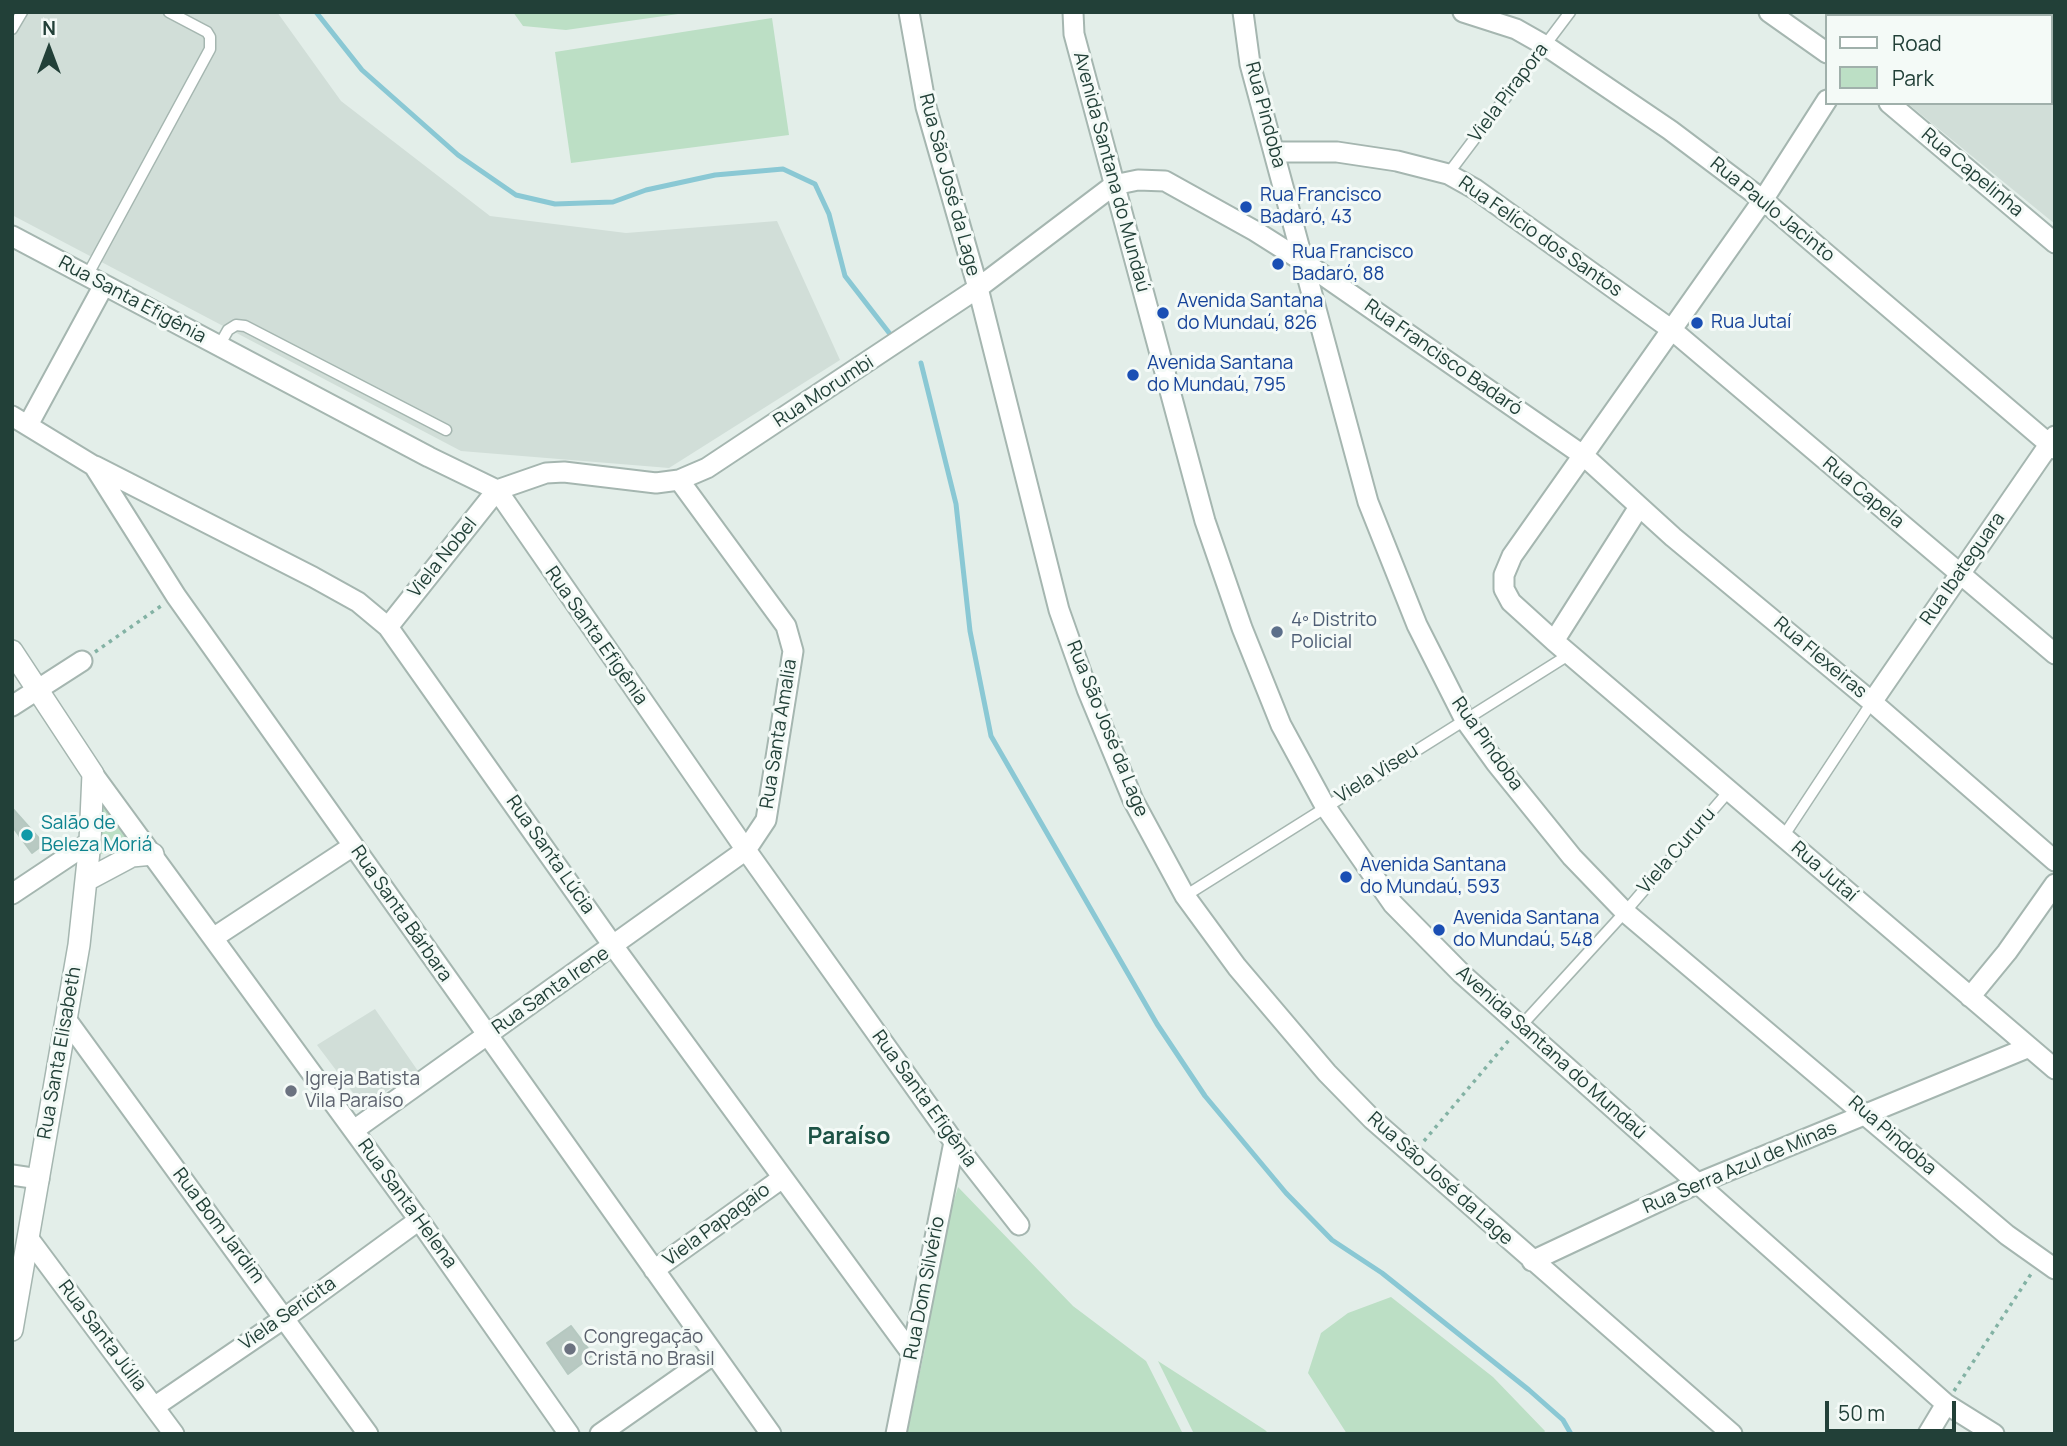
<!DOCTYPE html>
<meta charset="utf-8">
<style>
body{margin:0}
#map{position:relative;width:2067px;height:1446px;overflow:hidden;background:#e3eee9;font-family:Manrope,sans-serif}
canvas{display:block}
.frame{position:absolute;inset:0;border:14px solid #224038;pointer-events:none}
.legend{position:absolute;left:1825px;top:14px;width:228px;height:91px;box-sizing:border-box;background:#f4faf7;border:2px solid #a0b0ab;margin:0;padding:9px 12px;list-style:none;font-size:21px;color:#224038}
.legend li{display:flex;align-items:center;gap:14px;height:35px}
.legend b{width:35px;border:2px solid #a0b0ab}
.north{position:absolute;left:14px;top:14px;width:70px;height:70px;-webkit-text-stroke:5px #f4faf7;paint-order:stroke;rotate:0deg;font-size:19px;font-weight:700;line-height:28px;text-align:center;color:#224038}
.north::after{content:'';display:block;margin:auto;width:24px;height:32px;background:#224038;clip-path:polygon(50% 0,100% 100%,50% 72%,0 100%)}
.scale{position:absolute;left:1825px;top:1401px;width:131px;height:32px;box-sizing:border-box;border:4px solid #224038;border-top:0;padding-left:9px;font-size:21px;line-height:24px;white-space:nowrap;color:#224038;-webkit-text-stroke:5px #f4faf7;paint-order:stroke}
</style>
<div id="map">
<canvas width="2067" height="1446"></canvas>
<div class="frame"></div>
<ul class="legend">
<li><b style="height:9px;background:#fff"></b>Road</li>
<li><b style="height:19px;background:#bcdfc5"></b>Park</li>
</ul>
<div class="north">N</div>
<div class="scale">50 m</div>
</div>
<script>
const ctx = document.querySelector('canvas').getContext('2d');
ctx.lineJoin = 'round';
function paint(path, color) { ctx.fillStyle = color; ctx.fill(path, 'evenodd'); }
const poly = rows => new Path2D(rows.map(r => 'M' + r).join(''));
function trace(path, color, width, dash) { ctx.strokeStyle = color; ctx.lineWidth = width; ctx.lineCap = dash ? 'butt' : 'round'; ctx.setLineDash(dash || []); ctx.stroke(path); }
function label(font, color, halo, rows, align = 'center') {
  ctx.font = font + ' Manrope,sans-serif'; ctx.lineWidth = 6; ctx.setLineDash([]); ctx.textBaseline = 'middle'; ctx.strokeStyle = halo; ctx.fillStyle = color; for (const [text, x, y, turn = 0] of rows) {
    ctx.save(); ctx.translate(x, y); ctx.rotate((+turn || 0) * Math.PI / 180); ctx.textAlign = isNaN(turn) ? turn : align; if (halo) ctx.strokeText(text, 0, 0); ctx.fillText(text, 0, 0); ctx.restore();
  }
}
paint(poly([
 [12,12,277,12,341,101,490,216,626,233,777,221,840,360,669,468,461,451,12,215],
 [1909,12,2055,12,2055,224,1907,103,2051,103,2051,16,1907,16],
 [375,1009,418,1071,363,1106,317,1045]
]), '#d1ded8');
paint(poly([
 [513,12,692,12,566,30,523,26],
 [772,18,789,135,571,163,555,52],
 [106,802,136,838,107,854,94,854,95,825],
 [958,1187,1073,1306,1146,1361,1183,1434,907,1434,925,1348,939,1250],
 [1391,1297,1493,1377,1545,1431,1543,1434,1347,1434,1308,1373,1321,1333,1348,1313],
 [1158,1361,1265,1430,1269,1434,1194,1434]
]), '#bcdfc5');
trace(poly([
 [316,12,362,70,458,155,516,195,555,204,613,202,646,190,715,175,783,169,815,184,829,214,845,276,890,334],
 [921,363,956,504,970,631,991,736,1157,1024,1205,1096,1286,1193,1332,1240,1382,1273,1529,1390,1563,1420,1571,1434]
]), '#8ac8d4', 5);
const building = poly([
 [12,808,44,844,32,853,12,826,12,808],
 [571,1326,593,1355,568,1374,547,1343,571,1326]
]);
paint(building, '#b8c9c2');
trace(building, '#b5c8c0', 2);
const service = poly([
 [12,29,22,12],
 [1448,174,1570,12],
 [87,276,210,49,210,37,207,32,169,12],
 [219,346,228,330,236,325,245,326,446,430],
 [1783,837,1872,702],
 [1185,896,1570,654],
 [1520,1027,1625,912,1729,791]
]);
const minor = poly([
 [909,12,926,107,978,288,1059,610,1087,689,1133,800,1185,896,1237,967,1327,1073,1372,1119,1732,1434],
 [1073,12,1074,34,1205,521,1242,628,1281,725,1325,806,1393,904,1462,974,1946,1404,1994,1434],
 [1243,12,1250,64,1368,502,1417,625,1465,720,1496,763,1572,857,1625,912,2007,1235,2055,1269],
 [1463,12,1516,29,1546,46,1670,130,1763,200,2055,449],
 [1769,12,1827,53],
 [1885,16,1888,12],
 [1827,100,1763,200,1512,556,1504,575,1504,589,1511,602,1554,641,2055,1069],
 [1889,103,2055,243],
 [1276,152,1337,152,1397,161,1448,174,1475,189,1672,330,2055,654],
 [12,236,429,457,497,490,746,850,954,1142,1019,1225],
 [12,416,94,466,176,596,771,1434],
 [28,425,104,285],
 [95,466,313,577,358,602,388,627,614,947,912,1354],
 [497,490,546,473,564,472,656,483,679,480,707,468,978,288,1114,185,1138,180,1165,181,1255,231,1304,262,1584,456,1673,537,1872,702,2055,861],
 [388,627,497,490],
 [1554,641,1639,507],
 [1872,702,2055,436],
 [12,706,82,661],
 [93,774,419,1220,569,1434],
 [12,894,90,842],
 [213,938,353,846],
 [1970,997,2007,952,2055,884],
 [66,1019,368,1434],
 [354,1130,746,850,766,820,793,651,786,626,679,480],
 [12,1175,39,1179],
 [29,1239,174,1434],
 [1532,1261,1696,1184,2027,1048],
 [654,1270,781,1179],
 [154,1407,286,1317,419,1220],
 [600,1434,714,1354],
 [896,1434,954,1142],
 [1928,1434,1946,1404]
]);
const tertiary = poly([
 [12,651,93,774,90,842,79,945,12,1330],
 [87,880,132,856,153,854]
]);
trace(service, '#a5b6b0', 13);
trace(minor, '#a5b6b0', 23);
trace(tertiary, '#a5b6b0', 24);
trace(poly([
 [95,652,161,606],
 [1424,1141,1509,1040],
 [1954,1391,2031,1274]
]), '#83b2a4', 3.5, [3.5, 5]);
trace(service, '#fff', 10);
trace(minor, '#fff', 19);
trace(tertiary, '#fff', 21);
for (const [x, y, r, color] of [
 [1246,207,7,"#1a4fb4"],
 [1278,264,7,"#1a4fb4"],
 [1163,313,7,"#1a4fb4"],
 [1697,323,7,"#1a4fb4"],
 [1133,375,7,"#1a4fb4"],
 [1277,632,7,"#5c6f8a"],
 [27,835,7,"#0f9aa8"],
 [1346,877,7,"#1a4fb4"],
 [1439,930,7,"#1a4fb4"],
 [291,1091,7,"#6b7280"],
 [570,1349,7,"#6b7280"]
]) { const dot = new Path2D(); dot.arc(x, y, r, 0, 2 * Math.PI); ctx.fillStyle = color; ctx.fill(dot); trace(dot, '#f4faf7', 2.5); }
label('19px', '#224038', '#f4faf7', [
 ["Viela Pirapora",1509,93,-53],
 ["Rua Pindoba",1265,115,75],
 ["Avenida Santana do Mundaú",1111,172,75],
 ["Rua Capelinha",1972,173,40],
 ["Rua São José da Lage",949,185,75],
 ["Rua Paulo Jacinto",1772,210,39],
 ["Rua Felício dos Santos",1540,237,35],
 ["Rua Santa Efigênia",132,300,28],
 ["Rua Francisco Badaró",1443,358,35],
 ["Rua Morumbi",824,392,-33],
 ["Rua Capela",1863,493,40],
 ["Viela Nobel",443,558,-51],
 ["Rua Ibateguara",1963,569,-55],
 ["Rua Santa Efigênia",596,636,55],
 ["Rua Flexeiras",1820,658,40],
 ["Rua São José da Lage",1107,729,68],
 ["Rua Santa Amalia",779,734,-81],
 ["Rua Pindoba",1487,744,55],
 ["Viela Viseu",1377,774,-32],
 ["Viela Cururu",1677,851,-49],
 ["Rua Santa Lúcia",550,855,55],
 ["Rua Jutaí",1824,872,41],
 ["Rua Santa Bárbara",401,914,55],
 ["Rua Santa Irene",551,991,-35],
 ["Rua Santa Elisabeth",60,1053,-80],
 ["Avenida Santana do Mundaú",1551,1053,42],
 ["Rua Santa Efigênia",924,1099,54],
 ["Rua Pindoba",1892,1136,41],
 ["Rua Serra Azul de Minas",1740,1168,-23],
 ["Rua São José da Lage",1440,1179,42],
 ["Rua Santa Helena",407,1204,54],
 ["Viela Papagaio",717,1225,-36],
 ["Rua Bom Jardim",218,1226,53],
 ["Rua Dom Silvério",925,1288,-79],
 ["Viela Sericita",288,1314,-35],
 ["Rua Santa Júlia",102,1336,53]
]);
label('19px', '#164399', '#f4faf7', [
 ["Rua Francisco",1260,196],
 ["Badaró, 43",1260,218],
 ["Rua Francisco",1292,253],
 ["Badaró, 88",1292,275],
 ["Avenida Santana",1177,302],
 ["do Mundaú, 826",1177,324],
 ["Rua Jutaí",1711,323],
 ["Avenida Santana",1147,364],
 ["do Mundaú, 795",1147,386],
 ["Avenida Santana",1360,866],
 ["do Mundaú, 593",1360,888],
 ["Avenida Santana",1453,919],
 ["do Mundaú, 548",1453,941]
], 'left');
label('19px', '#4e5e75', '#f4faf7', [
 ["4º Distrito",1291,621],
 ["Policial",1291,643]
], 'left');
label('19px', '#0d838f', '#f4faf7', [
 ["Salão de",41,824],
 ["Beleza Moriá",41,846]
], 'left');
label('19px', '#5b616d', '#f4faf7', [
 ["Igreja Batista",305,1080],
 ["Vila Paraíso",305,1102],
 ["Congregação",584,1338],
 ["Cristã no Brasil",584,1360]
], 'left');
label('bold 23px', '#1d5346', '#f4faf7', [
 ["Paraíso",849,1138]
]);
</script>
